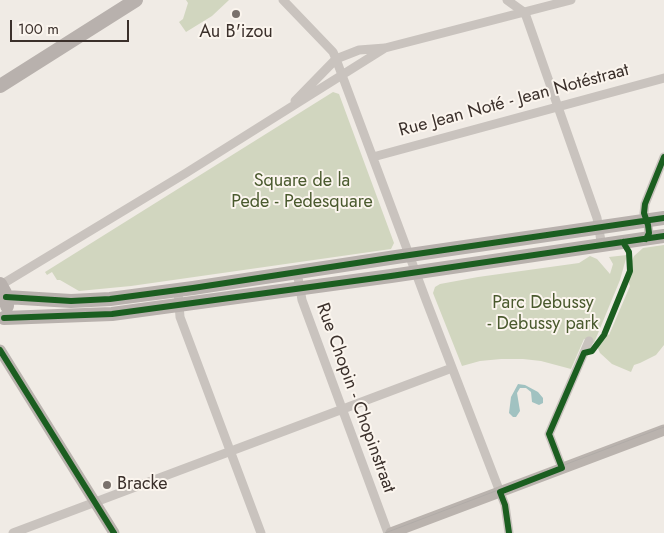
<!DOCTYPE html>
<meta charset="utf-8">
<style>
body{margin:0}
#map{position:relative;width:664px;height:533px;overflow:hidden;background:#f0ebe5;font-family:Jost,sans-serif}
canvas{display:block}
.scale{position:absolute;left:10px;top:20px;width:119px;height:22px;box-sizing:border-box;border:2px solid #3b302b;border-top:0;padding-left:6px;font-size:15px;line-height:18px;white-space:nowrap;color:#3b302b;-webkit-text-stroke:4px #fbf5ee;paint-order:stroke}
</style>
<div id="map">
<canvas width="664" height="533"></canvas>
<div class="scale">100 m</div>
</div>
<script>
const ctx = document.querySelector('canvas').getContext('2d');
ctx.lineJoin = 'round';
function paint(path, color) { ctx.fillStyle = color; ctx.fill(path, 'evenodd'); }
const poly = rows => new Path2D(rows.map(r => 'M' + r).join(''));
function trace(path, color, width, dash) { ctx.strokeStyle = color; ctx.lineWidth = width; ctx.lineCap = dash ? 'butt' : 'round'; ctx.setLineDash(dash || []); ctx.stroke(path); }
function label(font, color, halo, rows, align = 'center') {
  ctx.font = font + ' Jost,sans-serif'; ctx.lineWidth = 4; ctx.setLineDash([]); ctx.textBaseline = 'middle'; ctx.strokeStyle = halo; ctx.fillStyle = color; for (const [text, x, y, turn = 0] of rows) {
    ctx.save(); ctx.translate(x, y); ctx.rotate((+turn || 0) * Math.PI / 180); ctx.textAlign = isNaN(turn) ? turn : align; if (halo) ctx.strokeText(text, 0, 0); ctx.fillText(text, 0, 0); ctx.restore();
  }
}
paint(poly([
 [186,0,229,0,212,16,186,32,179,22,183,19,188,3],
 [333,92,339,94,394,243,391,249,131,286,79,291,60,280,57,280,52,272,47,275,45,272],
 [664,245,664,345,656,355,640,363,634,365,631,372,612,364,600,353,597,346,603,332,609,335,630,286,626,276,634,256,643,248],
 [627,255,620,280,594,343,584,339,571,369,541,361,523,359,501,359,480,361,462,366,433,293,435,287,440,284,478,277,579,263,590,256,597,259,610,274,613,264,609,257]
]), '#d1d6bf');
paint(poly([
 [518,384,525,385,538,392,543,398,543,403,539,405,532,402,531,392,526,388,520,388,517,393,520,411,516,417,513,417,509,413,511,397]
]), '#a1c2c1');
trace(poly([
 [283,0,333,52,336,59,426,300,505,505,509,533],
 [507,0,525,13,597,218,601,241,606,245],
 [295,101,336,59,359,50,385,48,571,0],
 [373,157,664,78],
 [646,239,649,233,648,225,644,213,645,204,664,157],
 [297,272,302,300,388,533],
 [1,285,186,173,385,48],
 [178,291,180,317,261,533],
 [562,468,549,434,589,341],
 [13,533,452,368]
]), '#c9c3be', 9);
trace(poly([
 [0,350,114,533],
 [391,533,664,430]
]), '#bab3ae', 11);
trace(poly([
 [0,86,136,0],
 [0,284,5,293,7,306],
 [6,297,71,301,110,299,193,288,396,257,664,218],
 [4,318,112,314,391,276,664,236]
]), '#b8b1ad', 14);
trace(poly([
 [385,533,664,427]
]), '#b1aca8', 1);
trace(poly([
 [646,239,649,233,648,225,644,213,645,204,664,157],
 [6,297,71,301,110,299,193,288,396,257,664,218],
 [4,318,112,314,391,276,664,236],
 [0,350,114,533],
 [509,533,505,505,500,492,562,468,549,434,584,353,592,351,604,335,630,271,629,252,623,242]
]), '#1b5e20', 6);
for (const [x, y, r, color] of [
 [236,14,5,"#7a716c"],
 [107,485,5,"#7a716c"]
]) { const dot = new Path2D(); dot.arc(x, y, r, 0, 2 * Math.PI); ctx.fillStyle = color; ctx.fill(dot); trace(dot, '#fbf5ee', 2); }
label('18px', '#3b302b', '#fbf5ee', [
 ["Au B'izou",236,33],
 ["Bracke",117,485,"left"]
]);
label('18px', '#3b302b', '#fbf5ee', [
 ["Rue Jean Noté - Jean Notéstraat",514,101,-15],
 ["Rue Chopin - Chopinstraat",355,398,70]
]);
label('18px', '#4a5a2e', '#fbf5ee', [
 ["Square de la",302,182],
 ["Pede - Pedesquare",302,203],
 ["Parc Debussy",543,304],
 ["- Debussy park",543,325]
]);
</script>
